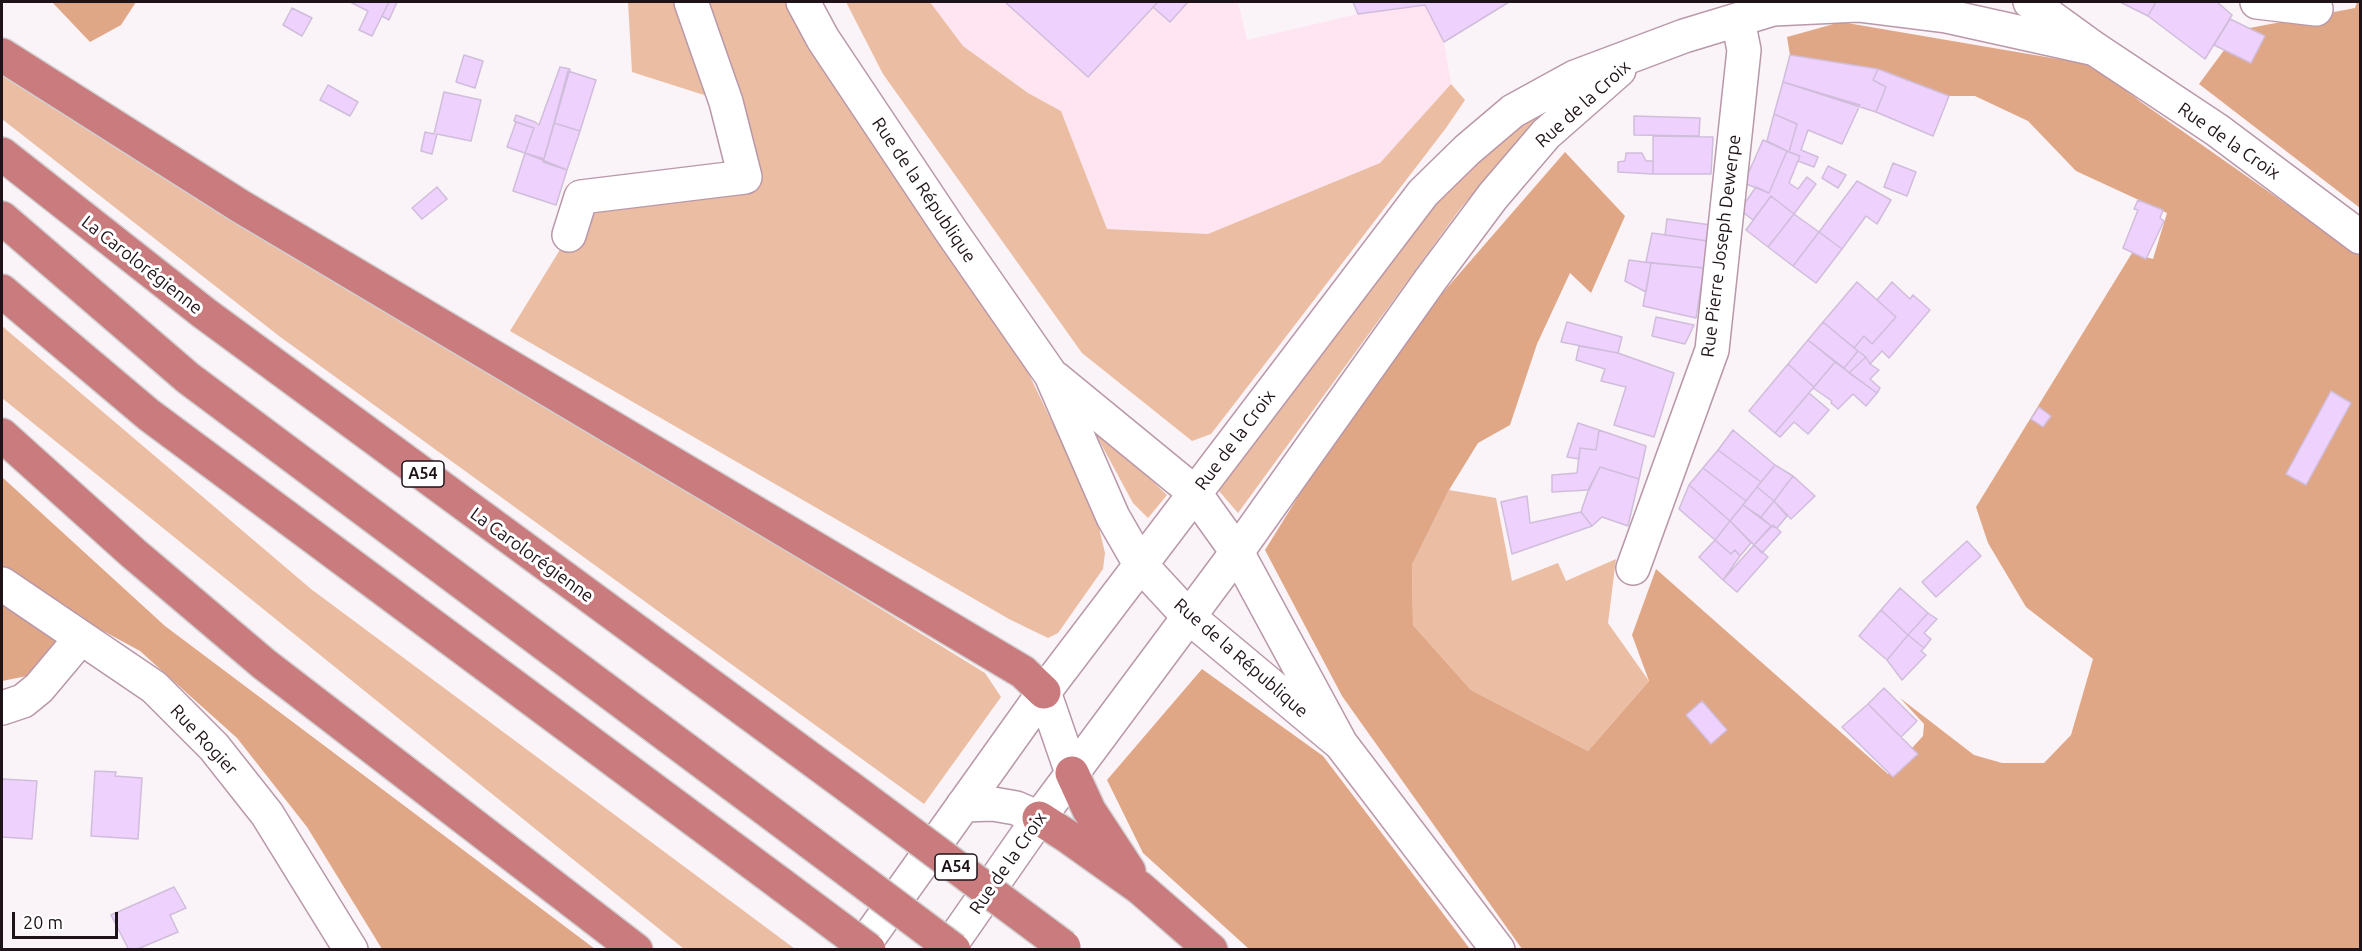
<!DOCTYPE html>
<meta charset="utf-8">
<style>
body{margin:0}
#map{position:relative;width:2362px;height:951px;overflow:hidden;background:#faf3f7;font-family:Ubuntu,sans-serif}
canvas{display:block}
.frame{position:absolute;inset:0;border:3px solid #1f131a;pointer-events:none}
.scale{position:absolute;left:12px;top:912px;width:106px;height:27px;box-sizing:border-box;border:3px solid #1f131a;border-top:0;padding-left:8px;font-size:18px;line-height:21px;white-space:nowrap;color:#1f131a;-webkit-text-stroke:4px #fff;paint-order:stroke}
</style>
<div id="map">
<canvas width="2362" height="951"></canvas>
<div class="frame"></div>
<div class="scale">20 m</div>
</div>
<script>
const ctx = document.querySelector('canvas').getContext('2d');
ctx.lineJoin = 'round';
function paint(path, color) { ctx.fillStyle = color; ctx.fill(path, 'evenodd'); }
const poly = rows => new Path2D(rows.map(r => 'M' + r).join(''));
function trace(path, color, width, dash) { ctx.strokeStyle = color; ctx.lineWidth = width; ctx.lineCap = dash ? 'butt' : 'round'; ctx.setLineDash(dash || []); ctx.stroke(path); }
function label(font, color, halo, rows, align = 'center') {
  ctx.font = font + ' Ubuntu,sans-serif'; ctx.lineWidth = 6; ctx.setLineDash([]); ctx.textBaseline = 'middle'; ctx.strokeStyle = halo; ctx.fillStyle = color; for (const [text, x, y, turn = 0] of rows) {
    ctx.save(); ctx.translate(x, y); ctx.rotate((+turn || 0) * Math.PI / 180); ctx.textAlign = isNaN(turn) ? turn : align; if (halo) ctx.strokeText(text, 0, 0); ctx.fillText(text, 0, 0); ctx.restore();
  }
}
paint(poly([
 [930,2,1238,2,1247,40,1358,14,1425,5,1444,42,1451,84,1380,163,1208,234,1107,229,1061,111,1028,93,963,46]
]), '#ffe4f1');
paint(poly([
 [628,2,797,2,1024,364,1067,453,1099,528,1105,553,1103,569,1058,633,1048,638,1009,619,510,331,569,235,581,197,745,176,726,102,632,72],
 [846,2,930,2,963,46,1028,93,1061,111,1107,229,1208,234,1380,163,1451,84,1465,100,1446,128,1225,416,1211,434,1192,441,1082,353,883,74],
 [2,69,985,673,1001,697,924,804,279,336,2,119],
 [1537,112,1542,114,1542,118,1512,149,1460,209,1238,513,1219,491,1441,197,1479,157],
 [2,326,311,589,795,949,684,949,2,398],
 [1095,426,1167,495,1148,518,1133,503,1094,431],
 [1449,490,1496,498,1512,581,1558,563,1566,581,1616,559,1608,623,1649,681,1588,751,1471,690,1413,625,1412,565]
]), '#ebbda2');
paint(poly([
 [52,2,136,2,121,25,90,42],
 [2357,2,2360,2,2360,208,2199,84,2239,30,2355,8],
 [1841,22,2093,65,2141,102,2360,256,2360,949,1522,949,1342,696,1265,550,1380,365,1565,152,1625,216,1591,293,1570,273,1537,344,1510,425,1478,443,1449,490,1412,565,1413,625,1471,690,1588,751,1649,681,1632,635,1656,569,1888,774,1923,736,1924,724,1900,698,1974,755,2002,763,2044,763,2071,735,2093,659,2026,607,1988,543,1976,507,2132,253,2153,259,2167,213,2076,171,2028,121,1975,96,1949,96,1877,69,1790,55,1787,37],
 [2,477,165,626,595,949,382,949,307,827,237,738,140,651,21,586,2,569],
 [2,584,81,638,32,675,2,681],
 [1202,669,1323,756,1470,949,1249,949,1143,853,1107,780]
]), '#e0a786');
const building = poly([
 [350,2,389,2,372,36,359,30,368,11,350,2],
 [389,2,397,2,389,20,382,16,389,2],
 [1005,2,1158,2,1088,77,1005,2],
 [1158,2,1188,2,1170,22,1153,7,1158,2],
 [1353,2,1509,2,1444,42,1425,5,1358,14,1353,2],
 [2120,2,2156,2,2148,16,2120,2],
 [2156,2,2217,2,2232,15,2205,59,2148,16,2156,2],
 [292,8,312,18,302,36,283,25,292,8],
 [2230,19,2265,36,2251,63,2214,45,2230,19],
 [464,55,483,61,475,88,456,82,464,55],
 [1790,55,1878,69,1873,80,1886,87,1876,112,1783,82,1790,55],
 [560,67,570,69,544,159,525,153,534,128,514,121,516,115,535,122,539,125,560,67],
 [1878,69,1949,96,1933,136,1876,112,1886,87,1873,80,1878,69],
 [568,71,596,80,580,131,554,123,568,71],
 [1783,82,1860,105,1842,144,1808,130,1801,150,1818,157,1814,167,1798,161,1800,156,1789,152,1797,124,1774,114,1783,82],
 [328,85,358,102,350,116,320,100,328,85],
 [444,92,481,100,471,141,437,134,432,154,421,151,425,132,434,134,444,92],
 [1774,114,1797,124,1789,152,1767,141,1774,114],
 [1634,116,1700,118,1699,136,1634,135,1634,116],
 [516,122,534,128,525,153,507,147,516,122],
 [554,123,580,131,567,170,543,162,554,123],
 [1653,136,1713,137,1711,174,1653,174,1653,136],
 [1763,140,1787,151,1769,193,1744,183,1763,140],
 [1787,151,1800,156,1789,183,1798,189,1807,177,1816,184,1794,214,1771,196,1753,220,1740,210,1756,187,1769,193,1787,151],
 [525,153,567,170,556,205,513,191,525,153],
 [1626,153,1642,153,1646,161,1653,161,1653,174,1618,172,1618,162,1625,161,1626,153],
 [1893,163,1916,172,1907,196,1884,187,1893,163],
 [1828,166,1846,175,1838,188,1822,178,1828,166],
 [1857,181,1891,200,1877,224,1866,216,1842,249,1819,232,1857,181],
 [437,187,447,199,422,219,412,208,437,187],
 [1771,196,1794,214,1768,247,1746,230,1771,196],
 [2138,200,2163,210,2160,218,2164,221,2146,259,2123,248,2138,210,2134,209,2138,200],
 [1794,214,1819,232,1793,266,1768,247,1794,214],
 [1667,219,1711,225,1708,241,1665,235,1667,219],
 [1819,232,1842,249,1816,283,1793,266,1819,232],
 [1652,233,1708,241,1704,268,1646,262,1652,233],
 [1629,260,1651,263,1646,292,1625,281,1629,260],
 [1651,263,1704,268,1696,318,1643,306,1651,263],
 [1857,282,1896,317,1872,344,1864,336,1854,348,1823,322,1857,282],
 [1892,282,1910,299,1913,295,1930,310,1889,358,1882,351,1870,364,1866,357,1854,348,1864,336,1872,344,1896,317,1877,300,1892,282],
 [1656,317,1694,325,1685,344,1652,336,1656,317],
 [1567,322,1622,337,1618,353,1561,342,1567,322],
 [1823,322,1858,351,1844,368,1808,340,1823,322],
 [1808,340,1835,362,1814,387,1788,364,1808,340],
 [1579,346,1618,353,1674,373,1654,437,1614,425,1626,387,1601,381,1605,369,1576,360,1579,346],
 [1858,351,1866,357,1849,373,1844,368,1858,351],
 [1866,357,1870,364,1879,370,1870,379,1880,388,1877,393,1849,373,1866,357],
 [1835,362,1877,393,1866,406,1853,394,1838,409,1831,403,1832,401,1813,388,1835,362],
 [1788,364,1814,387,1775,433,1749,411,1788,364],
 [2331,391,2351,403,2306,485,2286,474,2331,391],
 [1809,393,1829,410,1808,434,1794,422,1780,437,1775,433,1809,393],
 [2039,407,2051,416,2043,427,2031,419,2039,407],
 [1578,423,1599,430,1596,450,1580,448,1579,459,1567,457,1578,423],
 [1599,430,1646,446,1639,479,1600,467,1589,490,1552,492,1552,475,1577,473,1580,448,1596,450,1599,430],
 [1733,430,1775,465,1761,482,1718,450,1733,430],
 [1718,450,1761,482,1746,501,1703,468,1718,450],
 [1775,465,1793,476,1774,501,1757,487,1775,465],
 [1600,467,1639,479,1628,526,1602,517,1592,526,1581,512,1589,488,1600,467],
 [1703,468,1746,501,1730,521,1689,485,1703,468],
 [1793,476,1815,496,1791,519,1774,501,1793,476],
 [1689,485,1730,521,1715,540,1679,509,1689,485],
 [1757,487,1774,501,1761,517,1743,505,1757,487],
 [1527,496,1530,523,1581,512,1592,526,1512,554,1501,502,1527,496],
 [1774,501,1787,516,1777,528,1771,526,1761,517,1774,501],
 [1743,505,1771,526,1754,545,1730,521,1743,505],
 [1730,521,1751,543,1740,556,1735,550,1731,554,1715,540,1730,521],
 [1773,525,1781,532,1762,553,1754,545,1773,525],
 [1715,540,1731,554,1735,550,1740,556,1723,580,1699,557,1715,540],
 [1967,541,1981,556,1936,597,1922,582,1967,541],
 [1754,545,1768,557,1737,592,1723,580,1754,545],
 [1900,588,1928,613,1908,635,1881,610,1900,588],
 [1881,610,1908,635,1887,660,1859,636,1881,610],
 [1928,613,1937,619,1924,633,1931,639,1924,648,1908,635,1928,613],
 [1908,635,1924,648,1921,651,1926,655,1902,680,1887,660,1908,635],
 [1884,688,1917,721,1901,737,1868,704,1884,688],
 [1702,701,1727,730,1711,744,1686,715,1702,701],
 [1868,704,1918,754,1893,777,1842,727,1868,704],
 [95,771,116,772,115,776,142,778,138,839,91,836,95,771],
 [2,779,37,781,32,839,2,837,2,779],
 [174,887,186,908,170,915,178,932,135,950,129,950,111,915,174,887]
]);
paint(building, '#eed2fd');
trace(building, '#d0bddb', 1.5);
const minor = poly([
 [803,2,823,39,951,231,1051,375,1113,517,1140,564,1189,617,1341,744],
 [2030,2,2095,49],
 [2257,2,2316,9],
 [569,235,581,197,745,177,726,102,691,2],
 [1055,378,1194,492,1237,552,1341,744,1498,950],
 [1633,568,1712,350,1744,50,1738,20],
 [2,584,154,687,214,747,267,814,351,950],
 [2,708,23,701,39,688,81,638]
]);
const tertiary = poly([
 [1044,692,1072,773],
 [963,805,993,804,1016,808,1039,818],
 [860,950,1044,692,1423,193,1467,150,1513,111,1575,77,1684,36,1773,9,1858,5,1946,16,2095,49,2217,130,2360,237],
 [947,950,1039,818,1237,552,1431,279,1493,196,1546,134,1619,70]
]);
const motorway = poly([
 [2,55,240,206,1023,672,1044,692],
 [2,154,204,313,849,787],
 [2,218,188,378,811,843],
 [2,291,149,415,782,885],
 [2,435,133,553,264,664,636,950],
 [1072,773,1089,810,1129,871],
 [1039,818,1067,836,1140,888,1211,950]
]);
trace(minor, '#b998a9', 36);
trace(tertiary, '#b998a9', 36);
trace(motorway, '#d2d0d1', 36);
trace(minor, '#fff', 33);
trace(tertiary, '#fff', 33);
trace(motorway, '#c97b7d', 33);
const motorwayBridge = poly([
 [849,787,1064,947],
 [811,843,954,950],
 [782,885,869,950]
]);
trace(motorwayBridge, '#d2d0d1', 36, []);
trace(motorwayBridge, '#c97b7d', 33);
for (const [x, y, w] of [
 [423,474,42],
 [956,867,42]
]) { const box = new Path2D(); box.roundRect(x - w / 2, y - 13, w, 26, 4.5); ctx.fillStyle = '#fff'; ctx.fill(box); trace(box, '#1f131a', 1.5); }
label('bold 16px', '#1f131a', null, [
 ["A54",423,474],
 ["A54",956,867]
]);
label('18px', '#1f131a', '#fff', [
 ["Rue de la Croix",1583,104,-42],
 ["Rue de la Croix",2229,141,35],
 ["Rue de la République",924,190,56],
 ["Rue Pierre Joseph Dewerpe",1721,246,-83],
 ["La Carolorégienne",142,265,38],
 ["Rue de la Croix",1235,440,-53],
 ["La Carolorégienne",532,555,36],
 ["Rue de la République",1241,658,41],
 ["Rue Rogier",204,740,47],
 ["Rue de la Croix",1008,863,-55]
]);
</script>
